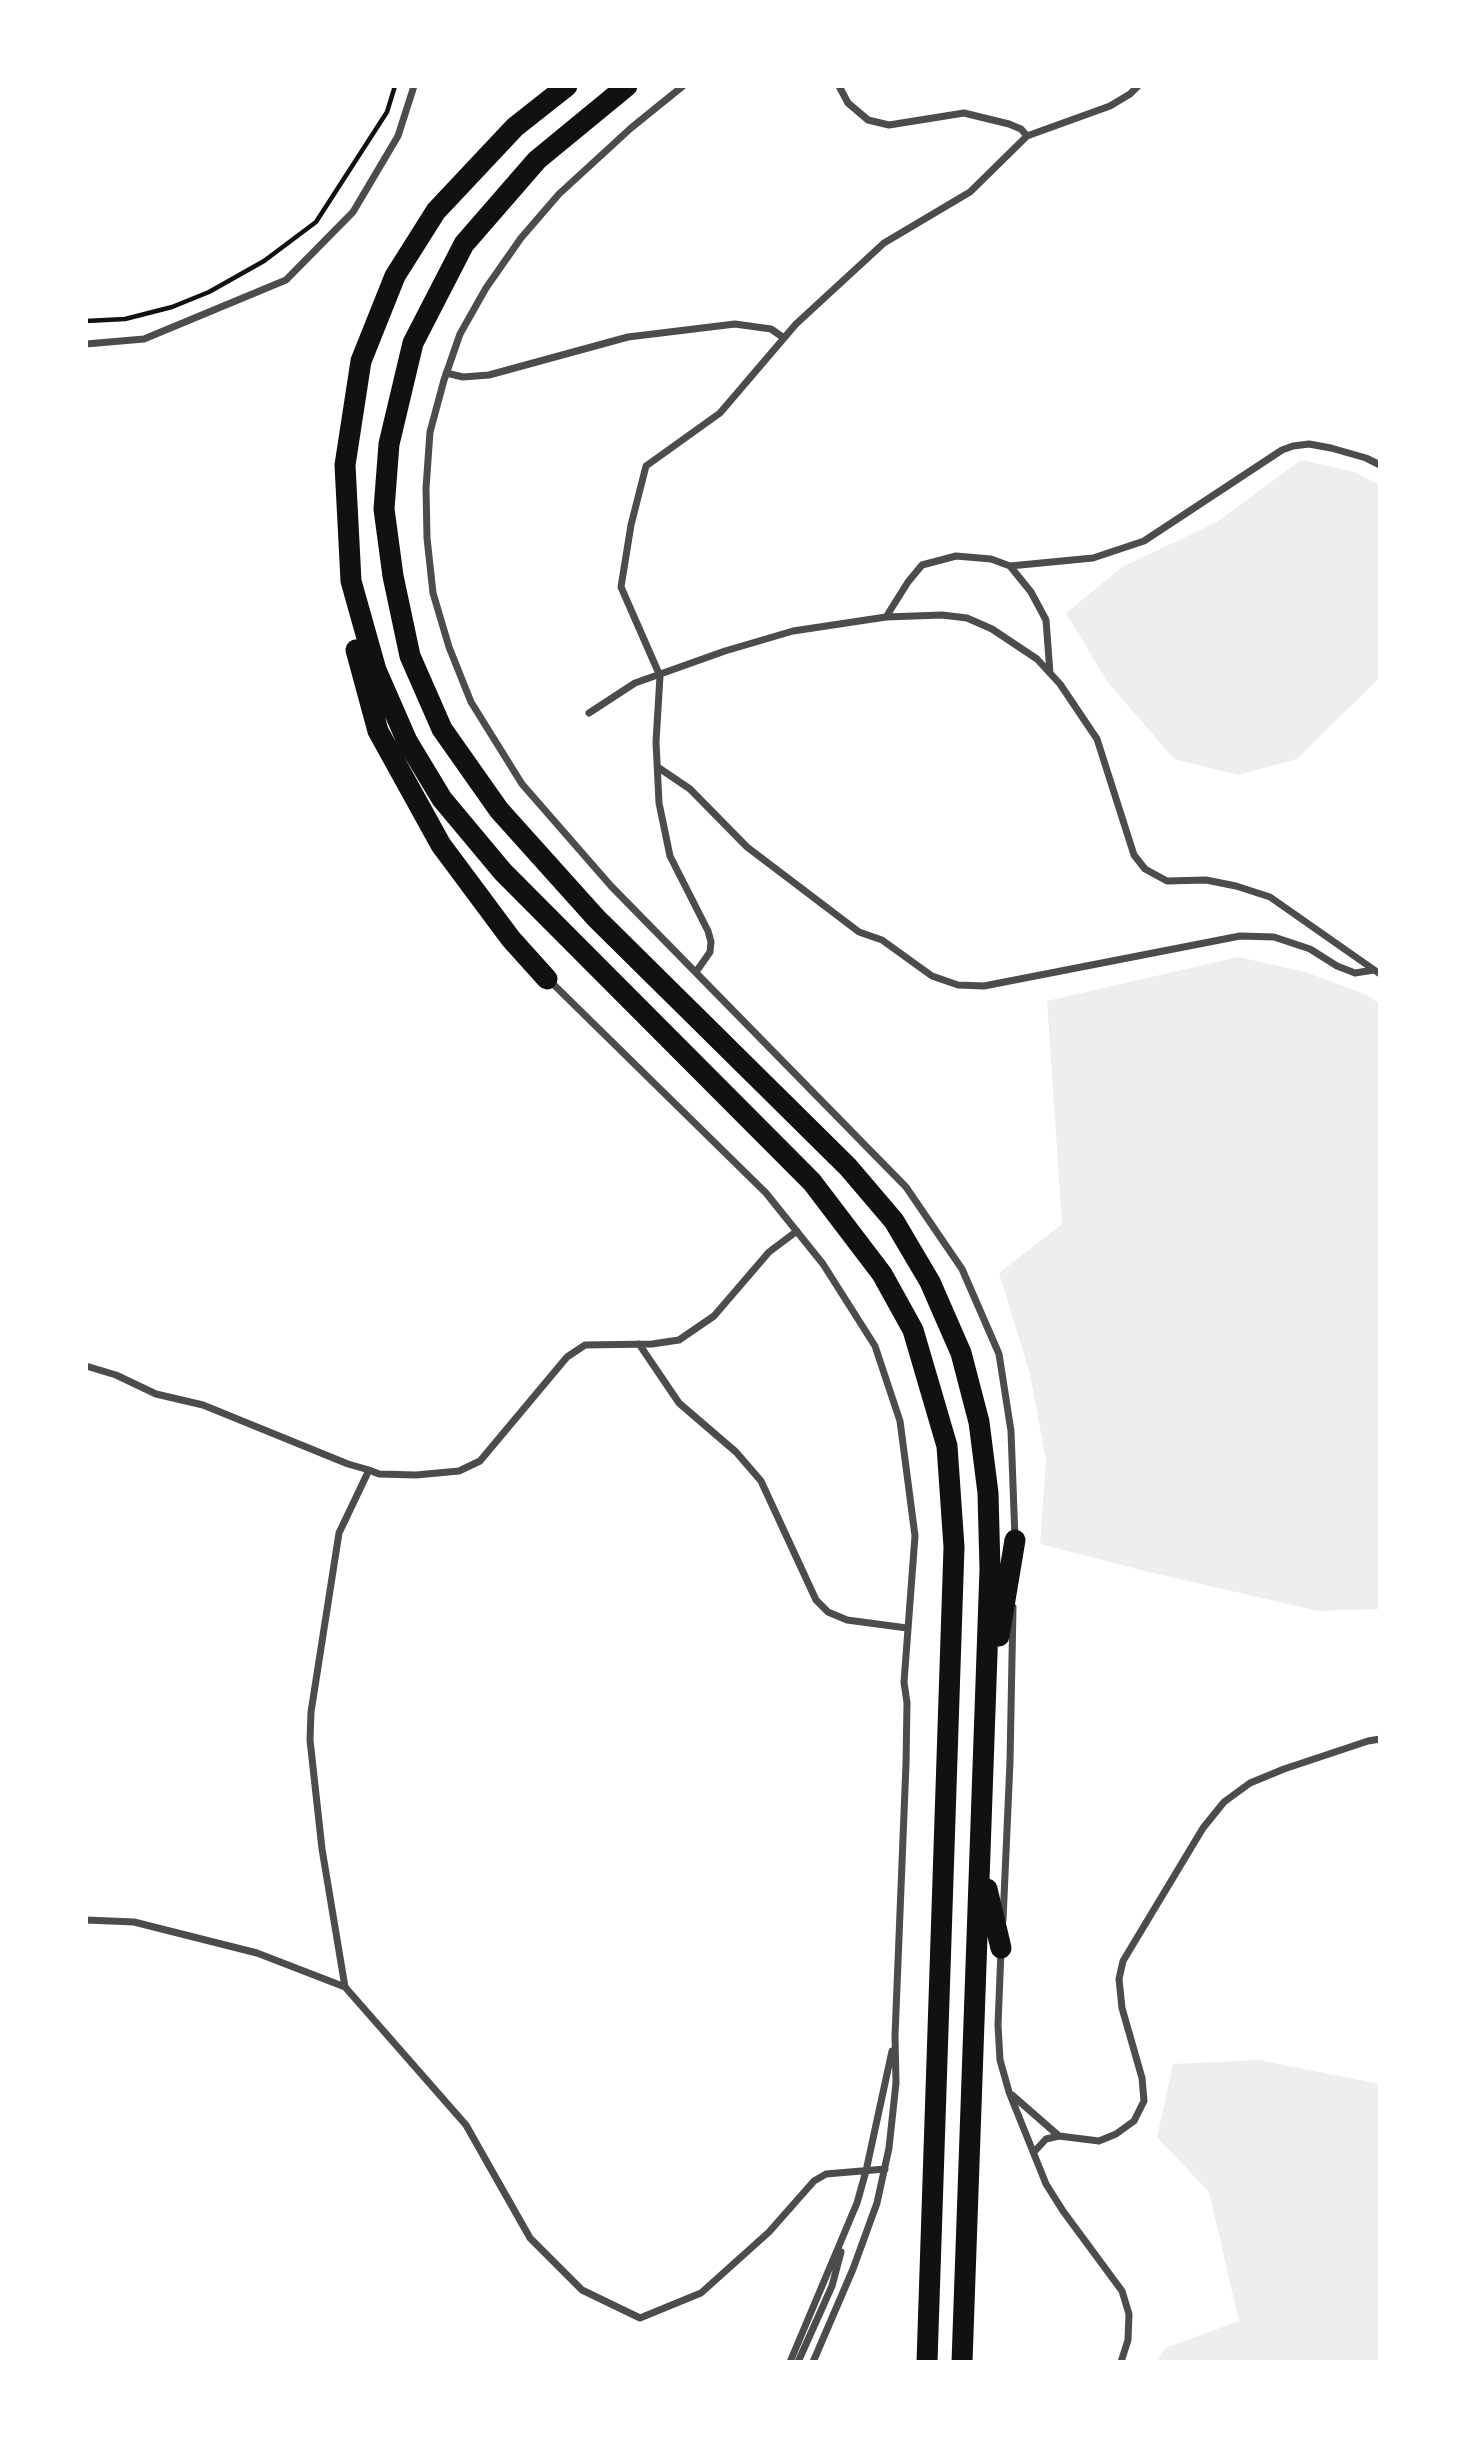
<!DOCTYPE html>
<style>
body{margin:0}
#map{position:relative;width:1466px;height:2448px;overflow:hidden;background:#fff;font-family:"DejaVu Sans",sans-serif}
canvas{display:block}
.frame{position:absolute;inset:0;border:88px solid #fff;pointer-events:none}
</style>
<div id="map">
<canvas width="1466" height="2448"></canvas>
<div class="frame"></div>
</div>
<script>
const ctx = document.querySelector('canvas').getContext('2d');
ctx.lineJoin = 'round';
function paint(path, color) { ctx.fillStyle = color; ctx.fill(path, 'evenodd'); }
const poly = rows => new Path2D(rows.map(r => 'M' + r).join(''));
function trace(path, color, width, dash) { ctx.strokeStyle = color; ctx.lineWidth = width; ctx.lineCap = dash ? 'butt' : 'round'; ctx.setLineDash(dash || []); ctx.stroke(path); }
paint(poly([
 [1301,460,1355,472,1380,485,1380,677,1297,759,1238,775,1174,759,1107,681,1066,613,1122,567,1217,522],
 [1238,957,1305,972,1365,994,1380,1004,1380,1609,1318,1611,1149,1572,1040,1544,1046,1460,1030,1374,999,1273,1062,1224,1047,1001],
 [1259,2060,1380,2084,1380,2362,1157,2362,1165,2348,1239,2321,1209,2192,1157,2137,1173,2064]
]), '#eee');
trace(poly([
 [86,321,125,319,172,307,209,292,264,261,316,222,387,112,395,86]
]), '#111', 4.5);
trace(poly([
 [683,86,631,128,559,194,521,238,486,288,460,334,444,380,430,432,426,488,427,538,433,593,449,647,471,702,522,784,611,886,906,1187,962,1269,999,1354,1011,1431,1015,1539],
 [839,86,848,103,868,120,889,125,964,113,1009,124,1021,129,1027,136],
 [86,344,144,339,286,280,353,212,398,136,414,86],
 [446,373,463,377,489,375,628,337,735,324,771,329,784,338],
 [1010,566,1093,558,1144,541,1282,450,1293,446,1309,444,1331,448,1366,458,1380,465],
 [886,617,908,582,922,565,956,556,991,559,1010,566,1031,592,1046,620,1050,673],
 [589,713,635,683,725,651,793,631,886,617,942,615,967,618,992,629,1037,659,1060,684,1097,739,1134,855,1145,869,1167,881,1206,880,1236,886,1270,897,1380,974],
 [659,768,690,789,747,847,859,932,882,940,932,976,958,985,984,986,1240,936,1274,937,1310,949,1337,966,1355,973,1374,970],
 [696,972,710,952,711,942,708,931,670,856,659,803,656,742,660,676,621,587,631,525,646,466,720,413,796,324,884,243,970,192,1027,136,1110,106,1130,94,1138,86],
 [550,981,766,1193,823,1264,875,1346,900,1421,915,1536,904,1682,907,1703,906,1764,895,2036,896,2083,889,2148,877,2203,853,2269,813,2362],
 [639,1344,679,1403,736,1452,761,1481,816,1600,828,1612,847,1620,907,1628],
 [86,1366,116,1375,156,1394,203,1405,348,1464,369,1470,339,1533,311,1712,310,1740,322,1849,345,1987],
 [369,1470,379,1474,416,1475,459,1471,480,1461,567,1357,585,1345,652,1344,679,1340,714,1316,769,1252,797,1231],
 [86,1920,134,1922,257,1953,345,1987,466,2125,530,2238,582,2290,640,2318,701,2293,769,2232,814,2181,826,2174,885,2169],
 [1003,1920,1010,1762,1013,1607],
 [1001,1950,998,2025,1000,2060,1009,2092,1046,2184,1063,2211,1122,2291,1129,2314,1128,2340,1121,2362],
 [1012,2095,1059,2136],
 [1034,2152,1046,2139,1059,2136,1099,2141,1116,2134,1134,2121,1144,2101,1142,2078,1122,2008,1119,1979,1123,1961,1203,1828,1224,1802,1250,1783,1284,1769,1368,1741,1380,1739],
 [790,2362,857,2203,866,2171,892,2051],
 [798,2362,832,2286,841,2252]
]), '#4c4c4c', 7);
trace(poly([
 [567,86,515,127,436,211,395,276,361,361,345,465,351,581,376,670,407,741,442,799,503,872,812,1182,882,1274,913,1330,947,1446,954,1547,927,2362],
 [627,86,537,160,464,244,413,343,389,444,384,509,393,576,410,656,442,729,499,810,596,918,848,1167,894,1221,930,1282,961,1353,979,1422,988,1493,990,1569,962,2362],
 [356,650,378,731,441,845,511,939,547,979],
 [999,1636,1015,1540],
 [987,1889,1001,1948]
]), '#111', 21);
</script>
